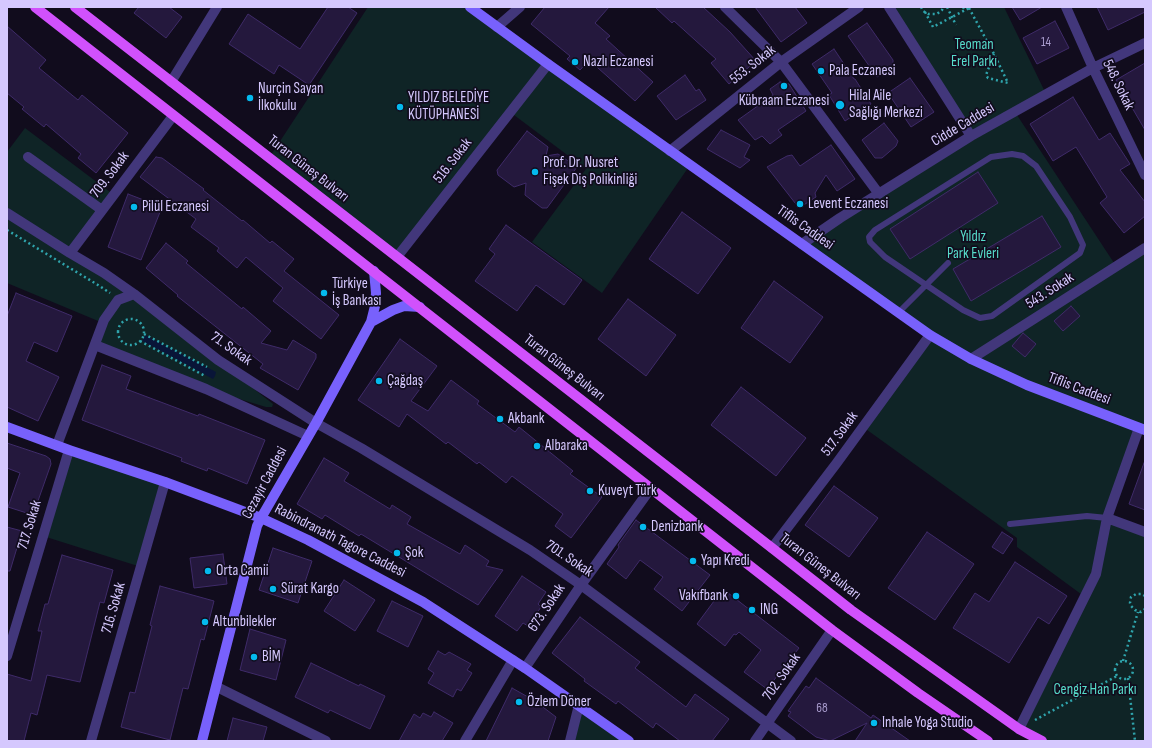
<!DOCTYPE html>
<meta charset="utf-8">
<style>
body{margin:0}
#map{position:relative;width:1152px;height:748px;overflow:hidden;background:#110c1d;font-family:"Sofia Sans Condensed",sans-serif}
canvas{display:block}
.frame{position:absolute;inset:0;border:8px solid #d5c8fe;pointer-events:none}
</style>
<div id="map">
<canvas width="1152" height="748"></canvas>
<div class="frame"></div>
</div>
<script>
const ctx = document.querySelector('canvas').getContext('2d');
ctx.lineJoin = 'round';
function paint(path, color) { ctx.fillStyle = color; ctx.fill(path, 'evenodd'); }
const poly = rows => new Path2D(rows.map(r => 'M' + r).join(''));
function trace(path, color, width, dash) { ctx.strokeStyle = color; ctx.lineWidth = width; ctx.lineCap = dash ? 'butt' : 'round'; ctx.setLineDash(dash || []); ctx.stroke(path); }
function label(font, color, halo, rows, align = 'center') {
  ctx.font = font + ' "Sofia Sans Condensed",sans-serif'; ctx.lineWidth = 3.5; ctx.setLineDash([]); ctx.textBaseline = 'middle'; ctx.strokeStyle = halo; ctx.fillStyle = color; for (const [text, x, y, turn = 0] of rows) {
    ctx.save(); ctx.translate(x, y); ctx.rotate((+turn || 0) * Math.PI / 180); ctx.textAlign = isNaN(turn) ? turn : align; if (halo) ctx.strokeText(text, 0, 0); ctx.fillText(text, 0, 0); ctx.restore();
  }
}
paint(poly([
 [368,7,470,7,690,165,602,293,532,242,586,169,510,112,397,257,269,158],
 [889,7,1004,7,1046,94,1015,112,1116,266,1145,248,1145,430,1139,428,1107,518,1145,532,1145,741,1040,741,1019,729,1085,597,1017,547,1017,538,863,427,930,335,802,244,971,136],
 [25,128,114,195,70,253,134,294,273,404,272,407,266,407,206,389,95,345,103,323,7,283,7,152],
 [69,449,165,482,141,567,43,536],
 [579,705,629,741,570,741]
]), '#0f2426');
paint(poly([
 [145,335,216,372,215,376,213,379,142,341]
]), '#091538');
const building = poly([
 [139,7,169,7,182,17,166,38,134,13,139,7],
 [328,7,348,7,357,13,309,85,279,65,274,74,229,44,248,14,300,49,328,7],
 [545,7,609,7,595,23,610,36,606,39,653,82,635,101,589,60,580,70,567,59,570,56,531,24,545,7],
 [655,7,703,7,730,32,756,61,729,84,711,63,716,59,674,21,672,23,655,7],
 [755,7,795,7,807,23,781,42,755,7],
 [1012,7,1042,7,1020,20,1012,7],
 [1097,7,1145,7,1145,12,1108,30,1097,7],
 [1055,21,1069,48,1037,64,1023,38,1055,21],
 [867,23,893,60,893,66,877,77,848,36,867,23],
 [7,26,46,60,39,68,78,100,82,95,128,133,96,173,78,158,81,154,46,124,44,127,22,109,24,107,7,93,7,26],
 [834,49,854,79,855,79,871,104,845,121,829,95,832,93,812,64,834,49],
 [1145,63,1145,130,1116,80,1145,63],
 [685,75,696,91,699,89,706,100,676,120,657,96,685,75],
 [910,78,934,112,911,127,888,93,910,78],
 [780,82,789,84,806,111,778,130,782,135,770,144,762,136,755,140,738,120,773,95,770,89,780,82],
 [1073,97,1099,140,1110,133,1130,164,1120,170,1145,202,1145,216,1124,233,1100,203,1107,197,1076,147,1053,161,1030,124,1073,97],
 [884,123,898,141,896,146,882,158,875,158,862,140,884,123],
 [721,130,750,145,744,157,750,160,740,168,707,149,721,130],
 [527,131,548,147,546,156,558,154,577,167,547,208,542,208,525,195,526,183,514,187,498,175,497,170,527,131],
 [831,145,855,179,837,191,826,175,815,193,816,197,799,208,767,167,787,156,792,155,800,166,831,145],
 [156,157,162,158,204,189,203,190,242,221,243,220,270,243,272,241,294,259,284,271,339,315,321,339,273,301,283,288,246,257,237,268,217,251,219,248,191,227,196,219,140,177,156,157],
 [978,172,998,203,910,259,890,229,978,172],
 [128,194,162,207,141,260,108,247,128,194],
 [682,212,731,248,698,294,649,259,682,212],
 [1042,216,1061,247,971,301,953,269,1042,216],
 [506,225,582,280,564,305,536,285,517,311,475,281,495,254,489,249,506,225],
 [166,243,188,261,186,263,242,309,243,307,271,331,261,343,287,350,293,340,316,354,316,358,298,390,260,368,263,364,177,296,178,295,146,268,166,243],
 [774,281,823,317,790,363,741,328,774,281],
 [16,293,72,316,57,352,34,342,26,361,59,377,38,421,7,407,7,316,16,293],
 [628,299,676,335,646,376,598,339,628,299],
 [1071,306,1080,316,1063,331,1054,321,1071,306],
 [1023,333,1036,344,1025,357,1012,346,1023,333],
 [400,339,437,366,411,401,428,411,451,380,479,401,477,404,515,432,519,427,573,471,570,474,602,497,571,538,555,526,563,514,512,476,506,483,479,462,477,464,448,442,446,444,407,414,399,427,358,400,400,339],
 [102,365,131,376,126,389,198,416,199,414,265,440,247,484,208,468,207,471,181,461,182,458,82,420,102,365],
 [741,387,806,438,776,476,711,425,741,387],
 [7,443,46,456,50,459,51,464,33,515,8,507,20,473,7,468,7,443],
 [324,458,349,473,344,481,390,509,392,505,411,517,407,524,460,554,465,545,489,561,486,566,503,570,478,605,361,534,359,536,325,515,322,519,297,504,324,458],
 [1144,463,1145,463,1145,510,1129,504,1144,463],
 [834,486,878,518,849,557,805,525,834,486],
 [636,520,710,575,682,611,654,589,663,577,640,560,626,579,607,564,619,547,618,545,636,520],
 [7,527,22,531,10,571,7,571,7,527],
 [927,532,974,564,935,620,888,588,927,532],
 [1002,532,1013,539,1003,554,992,547,1002,532],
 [273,548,312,561,298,603,259,590,273,548],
 [223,554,227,584,194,588,190,558,223,554],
 [62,555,113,570,104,603,100,602,80,682,47,675,37,715,31,713,24,741,7,741,7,674,31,681,42,631,38,631,45,604,48,604,62,555],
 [1015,562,1067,596,1049,624,1038,617,1009,663,953,628,975,593,989,602,1015,562],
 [522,576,546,592,538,604,541,607,528,626,523,623,517,631,495,616,522,576],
 [344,580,375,600,355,631,324,611,344,580],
 [160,586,214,601,204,640,201,639,188,689,183,688,170,740,121,727,130,692,135,693,152,626,150,625,160,586],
 [723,589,799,648,767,689,744,672,761,650,739,632,736,635,734,634,725,646,697,624,723,589],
 [392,601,423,616,408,647,377,631,392,601],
 [580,617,640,662,635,668,686,707,695,694,729,719,712,741,680,741,656,723,653,728,618,701,616,704,584,681,585,679,552,653,580,617],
 [250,629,286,640,276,680,240,670,250,629],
 [438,651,445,655,449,652,471,664,467,670,472,673,461,691,457,689,453,697,428,683,434,673,428,669,438,651],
 [311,663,359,686,360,684,385,696,370,729,330,710,328,713,295,697,311,663],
 [816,678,871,718,873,715,910,741,855,741,867,723,830,741,816,737,788,716,791,712,788,711,806,686,809,688,816,678],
 [512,688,535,701,556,717,548,741,486,741,512,688],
 [434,712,453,723,442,741,399,741,414,714,420,718,423,713,431,717,434,712],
 [233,718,267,727,263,741,227,741,233,718]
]);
paint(building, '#24183d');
trace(building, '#3f2b69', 1);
trace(poly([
 [921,7,923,11,928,14,937,14,942,10,943,7],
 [947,7,956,25],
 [963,7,965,11],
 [969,8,994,54,1008,83,988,78,986,75,994,54],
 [925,12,933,27,971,7],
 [7,230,98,285,110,293],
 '118 332a13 13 0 1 1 26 0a13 13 0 1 1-26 0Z',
 [144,334,207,367],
 [140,341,205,376],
 [1145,596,1142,594,1136,594,1131,597,1130,603,1131,606,1135,610,1141,612,1145,609],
 '1115 670a9 9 0 1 1 18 0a9 9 0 1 1-18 0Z',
 [1123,661,1138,612],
 [1128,678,1135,741],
 [1035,720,1117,676]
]), '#2fa4ac', 2.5, [2, 3]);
trace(poly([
 [1012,154,1023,156,1036,166,1070,217,1083,245,1080,253,992,316,980,318,963,310,885,257,870,242,869,237,875,230,991,157,1012,154],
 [899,312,948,263],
 [1010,524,1087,516,1107,518]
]), '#42377b', 6);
trace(poly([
 [725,7,781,62,879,194],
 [889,7,971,136],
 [1066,7,1093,68,1145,175],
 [497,27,520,7],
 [171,82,217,7],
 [670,151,781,62,859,7],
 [28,157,102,210],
 [7,213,70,253,104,273,134,294,218,360,316,423,361,448,530,550,581,585,791,741],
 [802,244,840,218,971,136,1093,68,1145,43],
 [70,253,173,116],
 [397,257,548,64],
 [95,345,206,389,308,436],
 [971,359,1145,248],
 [57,445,104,320,118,300,134,294],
 [1107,518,1145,532],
 [772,548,836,464,930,335],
 [7,656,69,450],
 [525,668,581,585,651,488],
 [217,687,326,741],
 [1019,729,1096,574,1107,518,1139,428],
 [91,741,165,482],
 [465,741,513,660],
 [570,741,579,705],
 [755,741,832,630]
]), '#42377b', 10);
trace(poly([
 [470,7,548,64,930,335,971,359,1027,385,1145,430],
 [371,322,393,310,404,306,420,307],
 [7,427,69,450,165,482,261,518,308,540,423,602,525,668,629,741],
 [202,741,257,526,261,518,316,423,371,322,375,306,376,293,374,271]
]), '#7861fc', 10);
trace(poly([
 [35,7,832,630,918,693,988,741],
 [75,7,772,548,851,610,1019,729,1042,741]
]), '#d151fc', 10);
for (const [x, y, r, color] of [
 [575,62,4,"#04baee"],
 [821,71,4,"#04baee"],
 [784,86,4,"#04baee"],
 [250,98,4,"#04baee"],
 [840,105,5,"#04baee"],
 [400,107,4,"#04baee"],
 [535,172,4,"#04baee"],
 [800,204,4,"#04baee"],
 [134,207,4,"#04baee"],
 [324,293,4,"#04baee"],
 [379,381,4,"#04baee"],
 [500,419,4,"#04baee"],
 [537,446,4,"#04baee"],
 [590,491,4,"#04baee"],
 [643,527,4,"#04baee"],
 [397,553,4,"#04baee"],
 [693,561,4,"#04baee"],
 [208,571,4,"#04baee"],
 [273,589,4,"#04baee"],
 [736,596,4,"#04baee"],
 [752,610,4,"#04baee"],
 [205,622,4,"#04baee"],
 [254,657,4,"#04baee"],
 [519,702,4,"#04baee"],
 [874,723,4,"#04baee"]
]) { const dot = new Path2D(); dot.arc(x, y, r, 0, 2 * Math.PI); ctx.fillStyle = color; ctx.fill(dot); trace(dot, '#110c1d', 1.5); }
label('13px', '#a99cce', null, [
 ["14",1046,43],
 ["68",822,709]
]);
label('15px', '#57dccb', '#110c1d', [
 ["Teoman",974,45],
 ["Erel Parkı",974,62],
 ["Yıldız",973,237],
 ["Park Evleri",973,254],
 ["Cengiz Han Parkı",1095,690]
]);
label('15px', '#d5c8fe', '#110c1d', [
 ["Nazlı Eczanesi",583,62],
 ["Pala Eczanesi",829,71],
 ["Nurçin Sayan",258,89],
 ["İlkokulu",258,106],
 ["Hilal Aile",849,96],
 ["Sağlığı Merkezi",849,113],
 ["YILDIZ BELEDİYE",408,98],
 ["KÜTÜPHANESİ",408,115],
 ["Kübraam Eczanesi",784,101,"center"],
 ["Prof. Dr. Nusret",543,163],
 ["Fişek Diş Polikinliği",543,180],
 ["Levent Eczanesi",808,204],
 ["Pilül Eczanesi",142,207],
 ["Türkiye",332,284],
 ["İş Bankası",332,301],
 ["Çağdaş",387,381],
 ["Akbank",508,419],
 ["Albaraka",545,446],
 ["Kuveyt Türk",598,491],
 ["Denizbank",651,527],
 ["Şok",405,553],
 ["Yapı Kredi",701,561],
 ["Orta Camii",216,571],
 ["Sürat Kargo",281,589],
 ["Vakıfbank",728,596,"right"],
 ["ING",760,610],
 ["Altunbilekler",213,622],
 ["BİM",262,657],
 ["Özlem Döner",527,702],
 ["Inhale Yoga Studio",882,723]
], 'left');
label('15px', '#d5c8fe', '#110c1d', [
 ["553. Sokak",753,65,-38],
 ["548. Sokak",1118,85,64],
 ["Cidde Caddesi",963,125,-31],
 ["516. Sokak",453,161,-52],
 ["Turan Güneş Bulvarı",308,169,38],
 ["709. Sokak",110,175,-53],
 ["Tiflis Caddesi",805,228,35],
 ["543. Sokak",1050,291,-33],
 ["71. Sokak",231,349,35],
 ["Turan Güneş Bulvarı",564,368,38],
 ["Tiflis Caddesi",1079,389,21],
 ["517. Sokak",840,434,-54],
 ["Cezayir Caddesi",265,483,-62],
 ["717. Sokak",30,525,-73],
 ["Rabindranath Tagore Caddesi",340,541,27],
 ["701. Sokak",569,559,34],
 ["Turan Güneş Bulvarı",820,567,38],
 ["716. Sokak",114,608,-74],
 ["673. Sokak",547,608,-56],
 ["702. Sokak",782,677,-55]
]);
</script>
